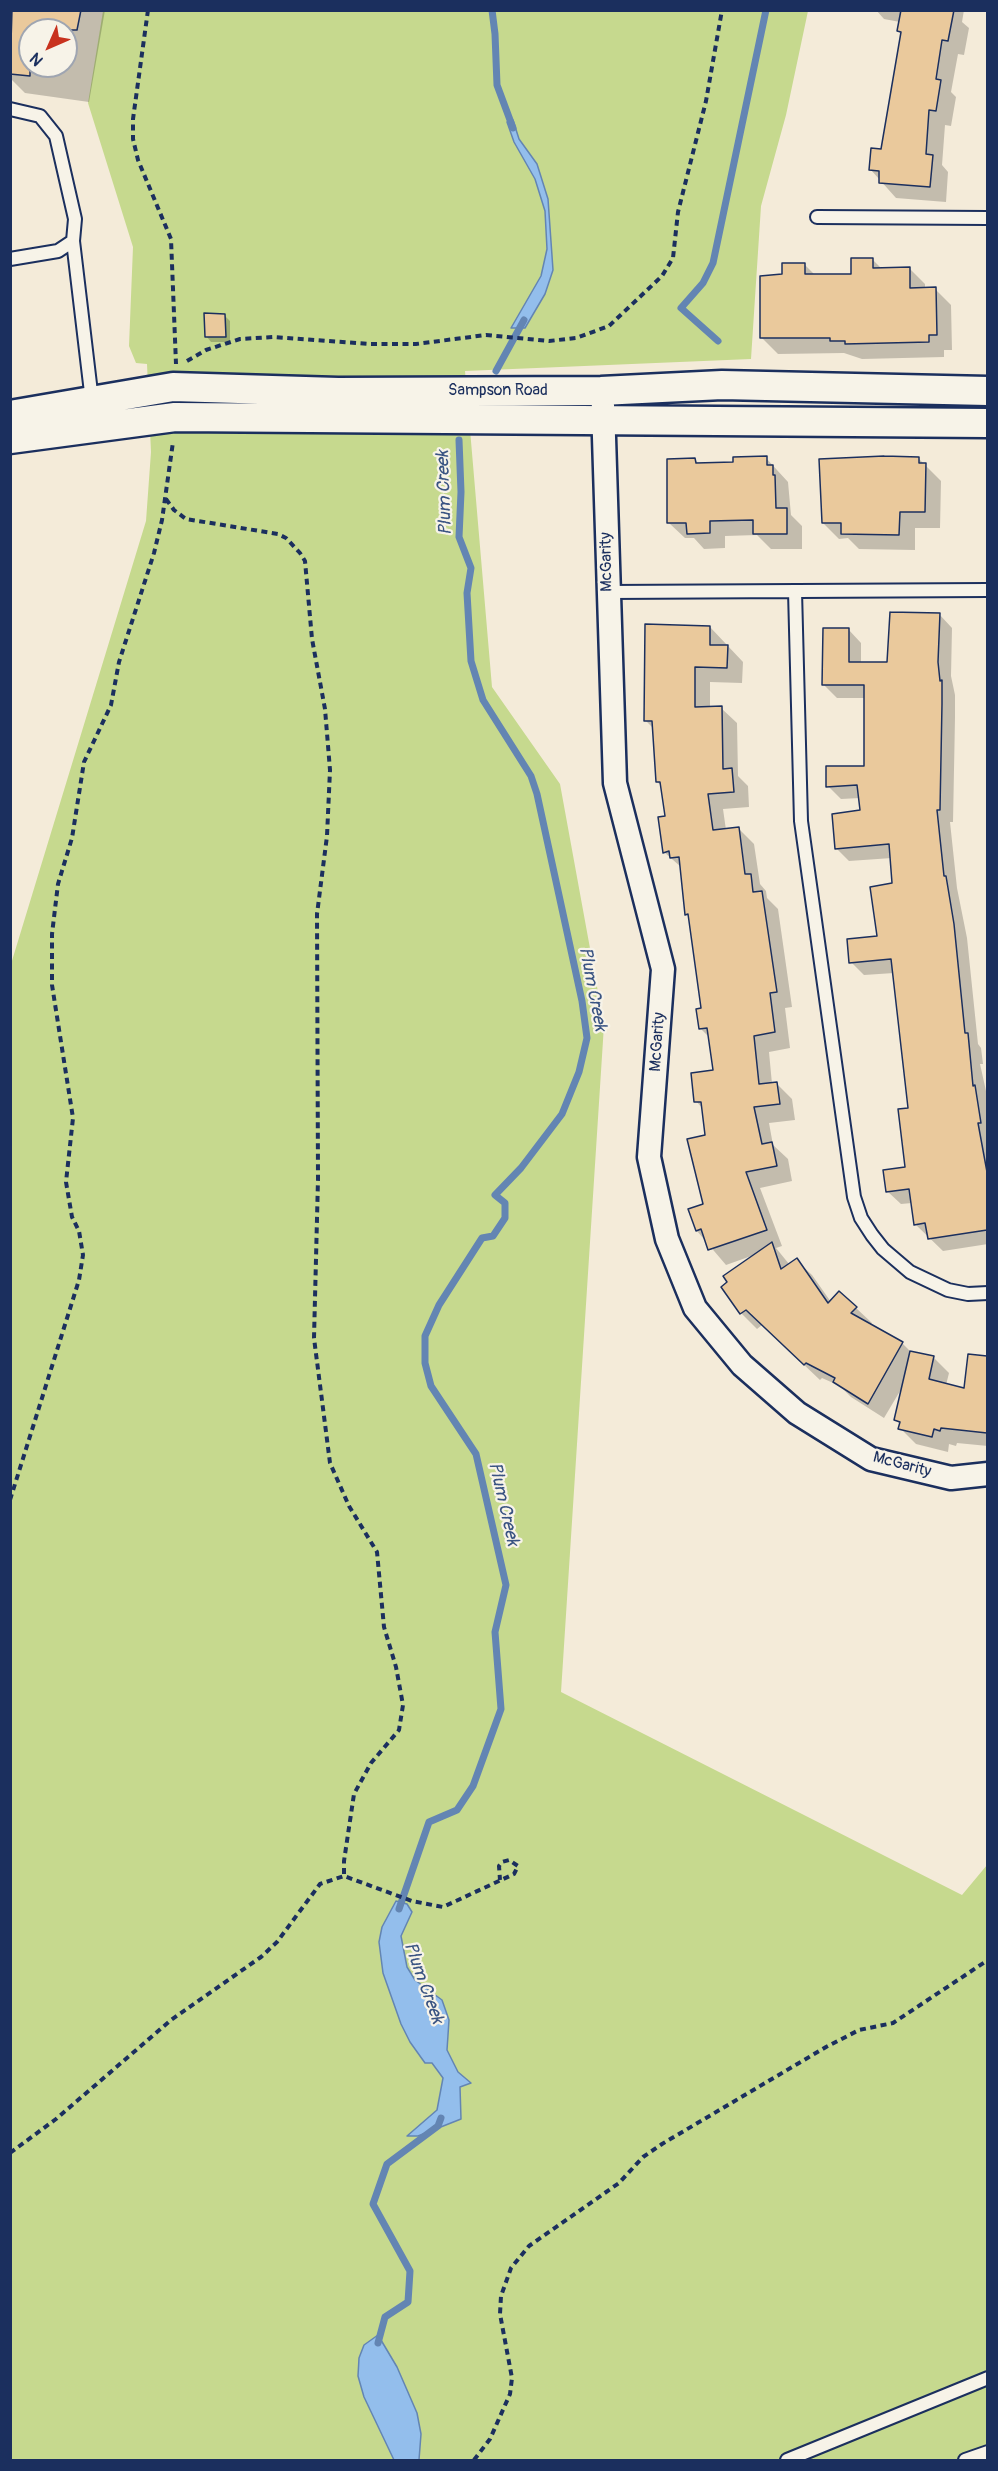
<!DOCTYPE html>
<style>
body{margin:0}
#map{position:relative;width:998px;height:2471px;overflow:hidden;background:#f4ebd9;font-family:Pangolin,sans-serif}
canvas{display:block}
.frame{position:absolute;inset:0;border:12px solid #1b2f5e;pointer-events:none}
.north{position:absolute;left:18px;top:18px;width:60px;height:60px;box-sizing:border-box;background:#f7f3e8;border:2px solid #9fa5b1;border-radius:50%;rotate:225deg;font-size:16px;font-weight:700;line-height:24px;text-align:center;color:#1b2f5e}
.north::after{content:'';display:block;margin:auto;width:21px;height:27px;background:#c8321e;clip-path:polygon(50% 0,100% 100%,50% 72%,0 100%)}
</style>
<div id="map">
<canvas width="998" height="2471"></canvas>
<div class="frame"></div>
<div class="north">N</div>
</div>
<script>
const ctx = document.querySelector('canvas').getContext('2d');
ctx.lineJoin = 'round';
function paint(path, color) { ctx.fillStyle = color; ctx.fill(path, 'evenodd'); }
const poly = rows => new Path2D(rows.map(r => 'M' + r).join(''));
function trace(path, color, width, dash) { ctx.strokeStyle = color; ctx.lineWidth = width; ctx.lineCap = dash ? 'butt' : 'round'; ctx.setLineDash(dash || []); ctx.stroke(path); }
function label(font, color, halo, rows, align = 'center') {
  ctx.font = font + ' Pangolin,sans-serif'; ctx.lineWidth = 4.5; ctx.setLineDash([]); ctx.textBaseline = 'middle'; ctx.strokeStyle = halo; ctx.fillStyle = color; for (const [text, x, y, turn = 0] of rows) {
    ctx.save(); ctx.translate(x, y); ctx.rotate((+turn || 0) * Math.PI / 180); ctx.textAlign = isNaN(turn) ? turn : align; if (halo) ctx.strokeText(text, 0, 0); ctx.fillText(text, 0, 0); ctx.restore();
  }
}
paint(poly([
 [103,11,808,11,786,115,761,206,751,359,465,371,492,687,560,784,604,1025,561,1692,962,1895,987,1865,987,2460,11,2460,11,964,146,521,151,452,147,364,136,363,129,346,133,247,88,103]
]), '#c6d98e');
const water = poly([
 [513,120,519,139,537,164,548,199,553,270,545,294,525,328,511,328,541,276,547,249,545,211,535,179,514,142,507,122,513,120],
 [396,1901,407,1904,412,1912,401,1936,407,1967,415,1980,442,2000,449,2020,447,2050,458,2072,471,2083,460,2087,461,2119,418,2136,407,2136,437,2110,443,2078,432,2063,425,2063,410,2042,401,2024,383,1973,379,1942,382,1927,396,1901],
 [378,2335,397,2367,417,2413,421,2434,419,2460,394,2460,364,2397,358,2376,359,2358,364,2345,378,2335]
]);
paint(water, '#93beec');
trace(water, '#6385b3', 1.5);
paint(poly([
 [14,10,105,10,89,102,25,93,10,78,10,32],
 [30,30,66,30,66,66,30,66],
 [876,10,964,10,962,22,969,28,964,55,958,54,951,92,956,97,951,126,945,125,942,165,948,172,946,202,896,198,871,170,882,150,902,35,898,31,900,22,884,19],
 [873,260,882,269,909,268,925,284,925,289,935,289,951,305,952,350,944,350,944,357,862,359,844,353,778,354,762,338,784,276,805,265,815,275,852,275],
 [225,316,230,321,230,342,211,342,207,337],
 [766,458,788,482,791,515,802,526,802,549,771,549,757,535,725,536,725,548,704,549,694,538,685,538,669,523,695,460,700,465,734,464],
 [918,458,941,481,940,528,915,528,915,550,859,549,848,538,839,539,823,523],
 [939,614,952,628,951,676,955,695,955,718,953,822,950,822,957,888,967,938,978,1044,981,1048,983,1064,980,1064,988,1100,988,1244,943,1251,915,1224,912,1203,901,1204,887,1191,906,1168,910,1109,894,973,864,975,851,962,879,938,894,885,892,858,849,861,836,848,861,811,860,798,841,799,828,786,866,768,865,698,837,698,823,684,848,629,861,643,861,664,888,663],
 [710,627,743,662,742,683,710,682,710,708,721,708,737,723,738,776,748,786,749,807,723,809,726,830,738,828,754,844,760,884,766,891,767,898,778,909,792,1007,785,1008,790,1048,769,1052,772,1084,777,1084,792,1099,795,1120,769,1123,773,1145,788,1159,792,1181,760,1188,782,1246,776,1248,789,1264,796,1260,812,1275,831,1302,856,1308,872,1323,870,1325,902,1343,912,1353,933,1357,949,1373,946,1385,966,1389,969,1356,988,1358,988,1446,957,1443,956,1446,949,1444,948,1452,916,1444,900,1428,901,1425,896,1420,903,1386,884,1418,851,1397,840,1386,822,1378,820,1380,762,1325,757,1329,741,1313,723,1287,754,1255,726,1265,697,1231,705,1205,706,1137,703,1109,696,1101,715,1071,710,1038,700,1028,703,1009,681,867,664,852,666,818,662,786,657,782,654,729,646,721]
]), '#0003');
trace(poly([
 [492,10,495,34,497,85,513,128],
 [718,341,681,308,703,283,713,263,766,10],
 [496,371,524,320],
 [399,1909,429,1822,457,1810,473,1786,501,1709,495,1632,506,1585,476,1454,431,1386,425,1363,425,1336,439,1305,482,1238,493,1236,505,1218,505,1203,495,1195,521,1168,562,1114,579,1072,587,1038,582,1001,537,794,531,776,483,700,471,661,467,593,471,568,459,537,461,492,459,440],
 [378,2343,385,2317,408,2302,410,2271,373,2204,387,2164,438,2126,441,2118]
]), '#6385b3', 7);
const building = poly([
 [12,10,81,10,77,30,30,30,30,76,10,74,12,10],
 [901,10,954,10,948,41,942,40,936,79,941,80,936,111,929,110,926,154,933,155,930,187,879,183,879,171,869,170,871,148,881,149,901,32,897,31,901,10],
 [851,258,873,258,873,268,910,267,910,288,936,287,937,335,929,335,929,342,845,344,845,341,830,341,830,338,760,338,760,276,782,274,782,263,805,263,805,274,851,274,851,258],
 [204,313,225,314,226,337,205,337,204,313],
 [767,456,767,465,773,465,773,475,775,475,776,508,787,508,787,534,753,534,753,520,710,521,710,533,687,534,686,523,667,523,667,459,695,458,696,463,733,462,733,457,767,456],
 [884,456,919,457,919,463,926,463,925,512,900,512,899,535,841,534,841,523,822,523,819,459,884,456],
 [890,612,940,613,938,662,940,681,942,680,942,704,940,810,937,810,944,876,946,876,954,924,965,1033,968,1033,973,1086,975,1085,981,1123,978,1123,987,1172,987,1230,928,1239,925,1223,914,1225,909,1189,886,1192,883,1170,905,1167,898,1109,908,1108,891,959,849,963,847,939,877,936,870,887,892,883,889,844,835,849,832,814,860,810,857,785,826,787,826,766,864,766,864,685,822,685,823,628,849,628,849,662,887,662,890,612],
 [645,624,710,626,710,645,728,645,727,668,695,667,695,707,722,706,723,769,732,768,734,792,708,794,713,830,739,827,745,874,751,874,753,892,762,891,777,992,770,993,775,1032,754,1036,759,1084,777,1082,780,1104,754,1107,762,1144,772,1142,777,1166,746,1172,767,1230,708,1250,701,1229,696,1231,688,1209,703,1204,687,1139,705,1135,701,1102,694,1102,691,1073,713,1070,707,1028,699,1029,696,1009,701,1008,688,914,685,915,679,857,670,858,669,851,663,853,658,817,665,816,660,782,656,782,652,721,644,721,645,624],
 [772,1242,781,1269,797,1258,828,1303,839,1291,857,1307,851,1313,903,1342,868,1404,833,1382,835,1378,806,1363,804,1365,746,1310,740,1314,721,1287,727,1282,723,1276,772,1242],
 [910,1351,934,1356,929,1379,964,1388,968,1354,987,1356,987,1433,941,1428,940,1431,934,1429,932,1437,898,1429,900,1422,894,1420,910,1351]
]);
paint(building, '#eac99c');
trace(building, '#1b2f5e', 1.5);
const service = poly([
 [10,109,40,116,56,136,75,219,73,241,58,251,10,259],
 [817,217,988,218],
 [73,241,92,401],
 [795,591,801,821,854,1197,861,1218,872,1235,883,1249,910,1272,948,1290,968,1294,988,1293],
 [608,592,988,590],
 [787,2460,988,2378],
 [965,2460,988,2452]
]);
const minor = poly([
 [601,391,603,406,615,783,663,969,649,1157,667,1239,695,1308,742,1365,797,1413,871,1459,951,1478,988,1474]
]);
const tertiary = poly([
 [10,415,173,387,338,392,601,391,722,385,988,391],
 [10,439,175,417,988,423]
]);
trace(service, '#1b2f5e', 16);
trace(minor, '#1b2f5e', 27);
trace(tertiary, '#1b2f5e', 33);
trace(poly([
 [148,10,133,119,133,139,138,160,171,239,176,364],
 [187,361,206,350,240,339,274,337,370,344,416,344,486,335,549,341,576,338,609,326,662,276,673,258,678,212,706,101,722,10],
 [166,499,174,510,186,519,278,534,286,538,300,553,305,561,312,639,325,709,330,770,327,836,317,914,318,1179,314,1338,330,1463,349,1506,377,1552,384,1627,396,1667,403,1705,399,1730,371,1763,354,1794,344,1861,344,1876],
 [10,1500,79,1280,83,1255,79,1231,72,1217,66,1182,73,1118,52,985,52,934,58,884,72,838,84,762,111,705,119,662,154,553,162,520,173,442],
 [10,2153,56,2119,171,2020,261,1957,277,1942,320,1884,344,1876,412,1901,443,1907,514,1874,518,1866,509,1860,502,1862,499,1866,500,1880],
 [474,2460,490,2439,510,2394,512,2378,500,2314,501,2296,511,2268,529,2246,619,2183,643,2157,662,2144,826,2047,859,2030,893,2023,988,1960]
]), '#1b2f5e', 4, [6, 4.5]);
trace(service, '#f7f3e8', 12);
trace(minor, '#f7f3e8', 22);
trace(tertiary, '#f7f3e8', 28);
label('16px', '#1b2f5e', '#f7f3e8', [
 ["Sampson Road",498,391],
 ["McGarity",607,562,-91],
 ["McGarity",658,1042,-86],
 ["McGarity",902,1465,15]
]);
label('italic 18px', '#395382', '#f7f3e8', [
 ["Plum Creek",445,493,-92],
 ["Plum Creek",592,989,79],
 ["Plum Creek",503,1504,77],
 ["Plum Creek",423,1983,70]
]);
</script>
